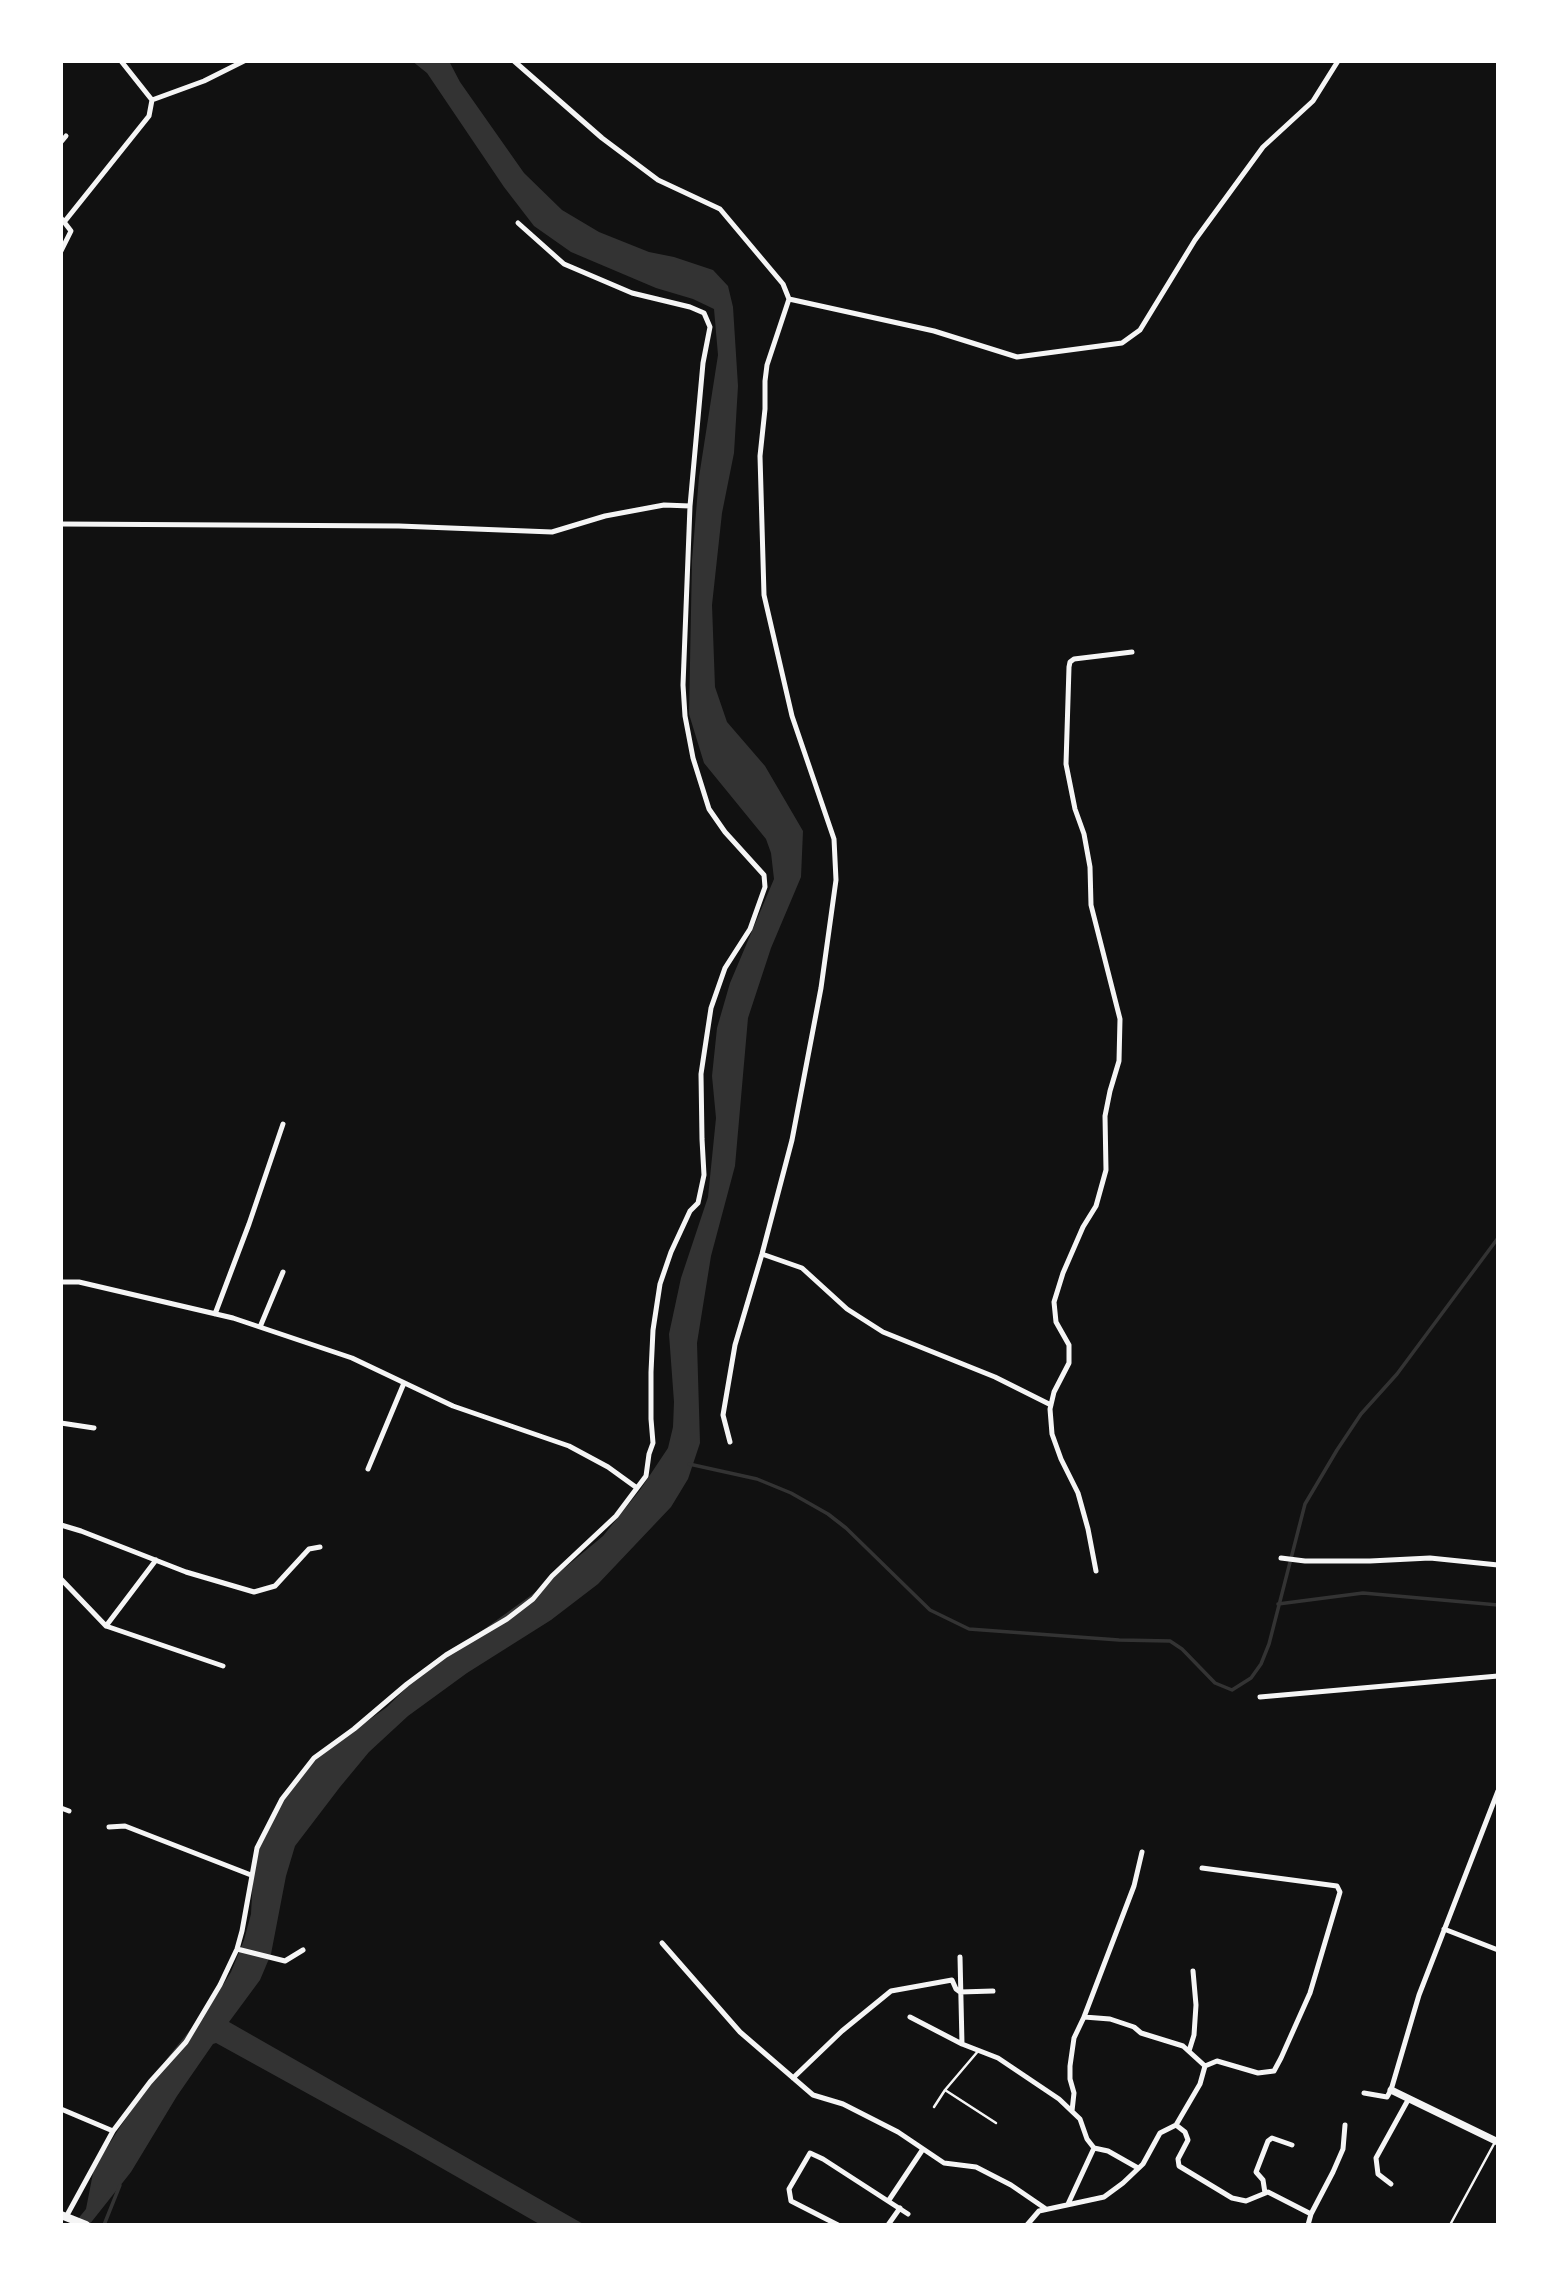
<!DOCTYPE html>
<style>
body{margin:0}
#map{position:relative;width:1559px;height:2286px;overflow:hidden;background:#111;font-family:"IBM Plex Sans",sans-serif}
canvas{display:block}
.frame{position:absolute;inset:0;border:63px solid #fff;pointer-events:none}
</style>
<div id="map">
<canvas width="1559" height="2286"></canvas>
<div class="frame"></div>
</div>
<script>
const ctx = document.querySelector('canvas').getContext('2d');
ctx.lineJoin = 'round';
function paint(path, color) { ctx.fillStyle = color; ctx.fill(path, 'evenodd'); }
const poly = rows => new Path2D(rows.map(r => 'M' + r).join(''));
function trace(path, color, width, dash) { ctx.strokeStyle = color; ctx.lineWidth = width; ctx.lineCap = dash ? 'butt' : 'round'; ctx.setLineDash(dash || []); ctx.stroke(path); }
paint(poly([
 [412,61,449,61,460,82,524,173,562,210,599,232,649,252,674,257,713,270,728,286,733,307,738,386,734,453,722,513,712,605,715,687,727,722,765,766,803,831,801,877,771,948,748,1018,735,1166,711,1256,697,1343,700,1443,688,1479,671,1507,598,1584,551,1620,467,1673,408,1716,369,1752,340,1787,295,1846,286,1876,271,1954,260,1980,229,2022,585,2225,541,2225,410,2150,216,2043,213,2044,177,2096,131,2172,89,2225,73,2225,86,2209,94,2168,120,2127,169,2056,211,2004,231,1972,244,1940,251,1914,253,1875,259,1847,283,1799,321,1754,387,1707,415,1679,537,1591,603,1536,640,1490,668,1448,673,1427,674,1402,669,1334,681,1278,708,1197,716,1118,712,1076,717,1028,730,983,774,879,771,853,766,839,704,763,689,714,692,560,699,477,718,355,714,309,693,299,656,288,571,252,534,226,504,187,427,73]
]), '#333');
trace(poly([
 [689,1464,757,1479,791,1493,828,1514,846,1528,930,1610,969,1629,1119,1640,1170,1641,1182,1649,1215,1683,1232,1690,1251,1678,1261,1664,1269,1644,1305,1504,1337,1450,1361,1414,1397,1374,1498,1238],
 [1278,1604,1363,1593,1498,1605],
 [104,2225,120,2185]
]), '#333', 3.5);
trace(poly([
 [945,2090,996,2123],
 [934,2107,945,2090,979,2050],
 [1450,2225,1495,2142]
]), '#f5f5f5', 2.5);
trace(poly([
 [514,61,602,138,658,180,720,209,783,284,789,299,767,365,765,381,765,409,760,456,764,595,792,716,834,839,836,880,821,988,792,1140,762,1254,735,1345,723,1415,730,1442],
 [152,100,204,81,244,61],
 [61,142,66,136],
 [61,218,71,231,61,251],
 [65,221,149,116,152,100,121,61],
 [518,223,564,264,632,293,690,307,704,313,710,327,703,363,690,506],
 [789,299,934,331,1017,357,1122,343,1140,330,1195,240,1263,147,1313,101,1338,61],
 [61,524,399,526,552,532,605,516,664,505,690,506,683,685,685,716,693,758,709,809,725,832,764,875,765,887,750,929,725,968,711,1008,701,1074,702,1139,704,1175,698,1203,690,1211,671,1252,660,1284,653,1330,651,1372,651,1419,653,1443,649,1454,646,1476,616,1516,552,1576,533,1599,507,1619,446,1655,407,1684,354,1729,314,1758,282,1799,257,1848,242,1931,237,1949,220,1985,186,2042,150,2082,113,2131,66,2217],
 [762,1254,802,1268,847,1309,883,1332,995,1377,1051,1405],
 [61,1282,79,1282,233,1318,352,1358,453,1406,569,1446,608,1467,637,1488],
 [215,1314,249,1224,283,1124],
 [260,1327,283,1272],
 [61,1423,94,1428],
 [368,1469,404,1383],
 [61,1525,81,1531,186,1572,254,1592,275,1586,309,1549,320,1547],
 [1281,1558,1305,1561,1370,1561,1430,1558,1498,1565],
 [1096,1571,1088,1529,1078,1493,1061,1459,1052,1434,1050,1409,1054,1392,1069,1363,1069,1345,1056,1322,1054,1302,1063,1273,1083,1227,1096,1206,1106,1170,1105,1116,1110,1091,1119,1061,1120,1019,1091,905,1090,867,1084,834,1075,809,1066,764,1069,667,1070,662,1074,659,1132,652],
 [61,1579,106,1626,223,1666],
 [106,1626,156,1560],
 [1260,1697,1498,1676],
 [61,1808,69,1811],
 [109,1827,125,1826,251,1875],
 [1142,1852,1134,1886,1084,2017,1110,2019,1134,2027,1141,2033,1183,2046,1205,2066],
 [1444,1929,1498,1950],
 [662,1943,740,2032,813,2095,843,2104,898,2132,944,2163,976,2167,1011,2185,1046,2209],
 [237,1949,285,1961,303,1950],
 [960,1957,962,2044,998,2058,1059,2099,1080,2119,1087,2139,1094,2148],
 [910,2017,962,2044],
 [1189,2051,1194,2035,1196,2005,1193,1971],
 [793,2078,842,2031,891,1991,952,1980,956,1989,960,1992,993,1991],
 [1364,2093,1387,2097,1391,2090,1419,1995,1498,1791],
 [61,2109,113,2131],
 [1072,2111,1074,2093,1070,2079,1070,2066,1074,2038,1084,2017],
 [1176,2125,1200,2084,1205,2066,1217,2061,1258,2073,1274,2071,1281,2058,1310,1993,1340,1892,1337,1886,1202,1868],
 [1391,2184,1378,2174,1376,2158,1408,2100],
 [1265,2193,1263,2180,1256,2172,1268,2141,1272,2138,1292,2145],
 [889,2200,923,2149],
 [1068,2204,1094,2148,1108,2151,1138,2168],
 [838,2225,791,2201,789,2189,810,2153,823,2159,908,2214],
 [888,2225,900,2208],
 [1027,2225,1039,2211,1104,2197,1123,2183,1143,2164,1160,2133,1176,2125,1185,2132,1188,2140,1178,2159,1179,2166,1232,2198,1246,2201,1268,2192,1311,2214],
 [1308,2225,1311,2214,1333,2172,1343,2149,1345,2125]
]), '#f5f5f5', 5);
trace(poly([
 [1391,2090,1498,2142]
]), '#f5f5f5', 7);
trace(poly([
 [61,2215,86,2225]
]), '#f5f5f5', 8);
</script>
